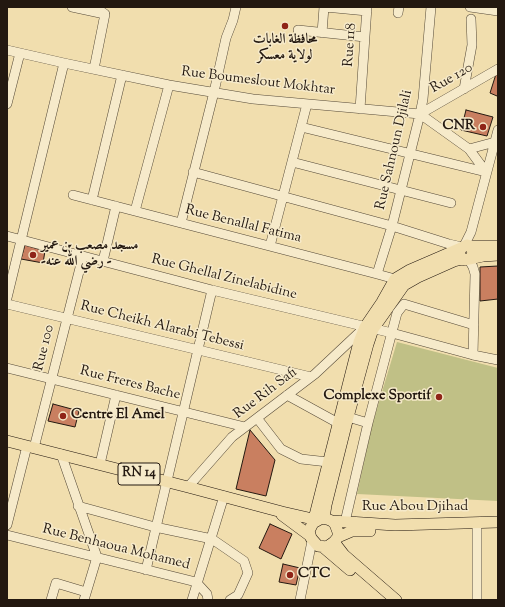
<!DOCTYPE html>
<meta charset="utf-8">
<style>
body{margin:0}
#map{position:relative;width:505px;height:607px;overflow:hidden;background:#f1deae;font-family:"Sorts Mill Goudy",serif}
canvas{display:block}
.frame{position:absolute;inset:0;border:8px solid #231810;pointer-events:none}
</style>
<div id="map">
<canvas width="505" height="607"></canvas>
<div class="frame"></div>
</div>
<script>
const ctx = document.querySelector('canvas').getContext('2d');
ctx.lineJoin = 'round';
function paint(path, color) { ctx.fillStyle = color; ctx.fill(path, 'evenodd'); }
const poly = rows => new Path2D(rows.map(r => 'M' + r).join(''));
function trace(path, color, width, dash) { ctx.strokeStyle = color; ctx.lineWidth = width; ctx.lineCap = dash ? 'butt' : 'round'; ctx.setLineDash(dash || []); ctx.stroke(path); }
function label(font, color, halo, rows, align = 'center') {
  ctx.font = font + ' "Sorts Mill Goudy",Amiri,serif'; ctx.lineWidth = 3; ctx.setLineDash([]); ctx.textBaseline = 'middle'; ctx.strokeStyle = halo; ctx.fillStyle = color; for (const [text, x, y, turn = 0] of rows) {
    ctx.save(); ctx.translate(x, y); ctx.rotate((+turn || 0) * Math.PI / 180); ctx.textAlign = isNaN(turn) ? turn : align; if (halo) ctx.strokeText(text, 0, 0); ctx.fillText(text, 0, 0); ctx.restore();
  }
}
paint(poly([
 [397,342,498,368,498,501,357,494,372,425]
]), '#c0c086');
const building = poly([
 [498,72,498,94,497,96,490,93,496,74,498,72],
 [466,110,493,117,487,136,461,130,466,110],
 [25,245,45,251,43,263,21,259,25,245],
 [498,266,498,299,480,301,480,267,498,266],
 [53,404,79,411,75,427,48,421,53,404],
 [250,430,275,460,266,496,236,489,250,430],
 [270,524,292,534,281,559,259,548,270,524],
 [283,564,300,568,296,585,279,582,283,564]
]);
paint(building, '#c97f60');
trace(building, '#231810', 1);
const minor = poly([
 [72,7,100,13],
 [325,7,367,11],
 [470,7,498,11],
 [398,13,399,7],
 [298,30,365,37],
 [322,33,324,7],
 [7,50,64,63,169,85,253,99,420,114,469,149,486,172],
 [94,69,105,14,95,7],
 [464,89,472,45,471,19],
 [7,104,20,53],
 [360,109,367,7],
 [420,114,498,69],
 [301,127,486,172],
 [469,149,495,142],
 [292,162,451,203],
 [193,172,392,226,449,244,462,247],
 [73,195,377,274,395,279,400,282],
 [92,200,122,75],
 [135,211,169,85],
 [181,223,214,92,226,38,233,20,236,7],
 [7,236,212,290,392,333,473,355,498,360],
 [270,246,307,104],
 [464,246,471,232,498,130],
 [469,260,473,267,475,274,473,355],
 [103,261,116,206],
 [377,274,392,226,420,114,423,99,431,7],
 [7,298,64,63],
 [7,304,311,377],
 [7,368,245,427],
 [287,395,338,423],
 [348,417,368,423],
 [257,418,281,449,301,459,328,462],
 [34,448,83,256],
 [61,454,97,557,84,600],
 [100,464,116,395],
 [188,487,232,437,315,374,364,328],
 [78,506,155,527,212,539,244,561,248,573,238,595,230,600],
 [345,522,368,423,397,313,404,304,474,325],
 [7,525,27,446],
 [477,529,477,600],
 [7,535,196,582,207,594,208,600],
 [146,570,212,290],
 [51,600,56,583,86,592],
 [192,600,224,496],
 [300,600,312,541]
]);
const major = poly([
 [469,246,498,246],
 [471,258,473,252,471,247,467,245,461,248,459,255,464,260,483,256,498,255],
 [7,441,188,487,282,512,317,520],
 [282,515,309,535],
 [324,518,326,505,348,417,368,344,373,329,404,285,418,277,454,261,462,259],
 [332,521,395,525,498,522],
 [313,523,322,518,327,519,332,521,335,524,338,532,338,537,334,542,327,547,318,546,311,538,309,531,313,523,359,342,365,327,382,302,395,279,410,270,461,248],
 [338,537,352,531,370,531],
 [334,542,344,555,396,600],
 [323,547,350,570]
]);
trace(minor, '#564a38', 10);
trace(major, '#231810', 12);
trace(minor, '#f6eaca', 9);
trace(major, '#f1deae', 11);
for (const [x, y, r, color] of [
 [285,26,4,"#8f2418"],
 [483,127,4,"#8f2418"],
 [33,255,4,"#8f2418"],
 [439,397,4,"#8f2418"],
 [63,416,4,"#8f2418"],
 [290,575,4,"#8f2418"]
]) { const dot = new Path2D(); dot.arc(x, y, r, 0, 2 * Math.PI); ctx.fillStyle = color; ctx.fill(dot); trace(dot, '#f6eaca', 1.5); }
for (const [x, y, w] of [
 [139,474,42]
]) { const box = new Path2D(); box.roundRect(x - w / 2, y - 11, w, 22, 3); ctx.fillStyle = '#f6eaca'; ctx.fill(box); trace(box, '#231810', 1); }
label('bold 13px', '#231810', null, [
 ["RN 14",139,474]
]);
label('bold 14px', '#231810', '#f6eaca', [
 ["محافظة الغابات",285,41,"center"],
 ["لولاية معسكر",285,57,"center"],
 ["CNR",475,127,"right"],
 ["مسجد مصعب بن عمير",41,247],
 ["-رضي الله عنه -",41,263],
 ["Complexe Sportif",431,397,"right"],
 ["Centre El Amel",71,416],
 ["CTC",298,575]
], 'left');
label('14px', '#231810', '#f6eaca', [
 ["Rue 118",351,45,-86],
 ["Rue 120",452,79,-30],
 ["Rue Boumeslout Mokhtar",258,82,7],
 ["Rue Sahnoun Djilali",395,150,-77],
 ["Rue Benallal Fatima",243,225,14],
 ["Rue Ghellal Zinelabidine",224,278,14],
 ["Rue Cheikh Alarabi Tebessi",162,327,14],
 ["Rue 100",45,348,-76],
 ["Rue Freres Bache",130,384,14],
 ["Rue Rih Safi",266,394,-37],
 ["Rue Abou Djihad",415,508],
 ["Rue Benhaoua Mohamed",116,548,14]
]);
</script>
